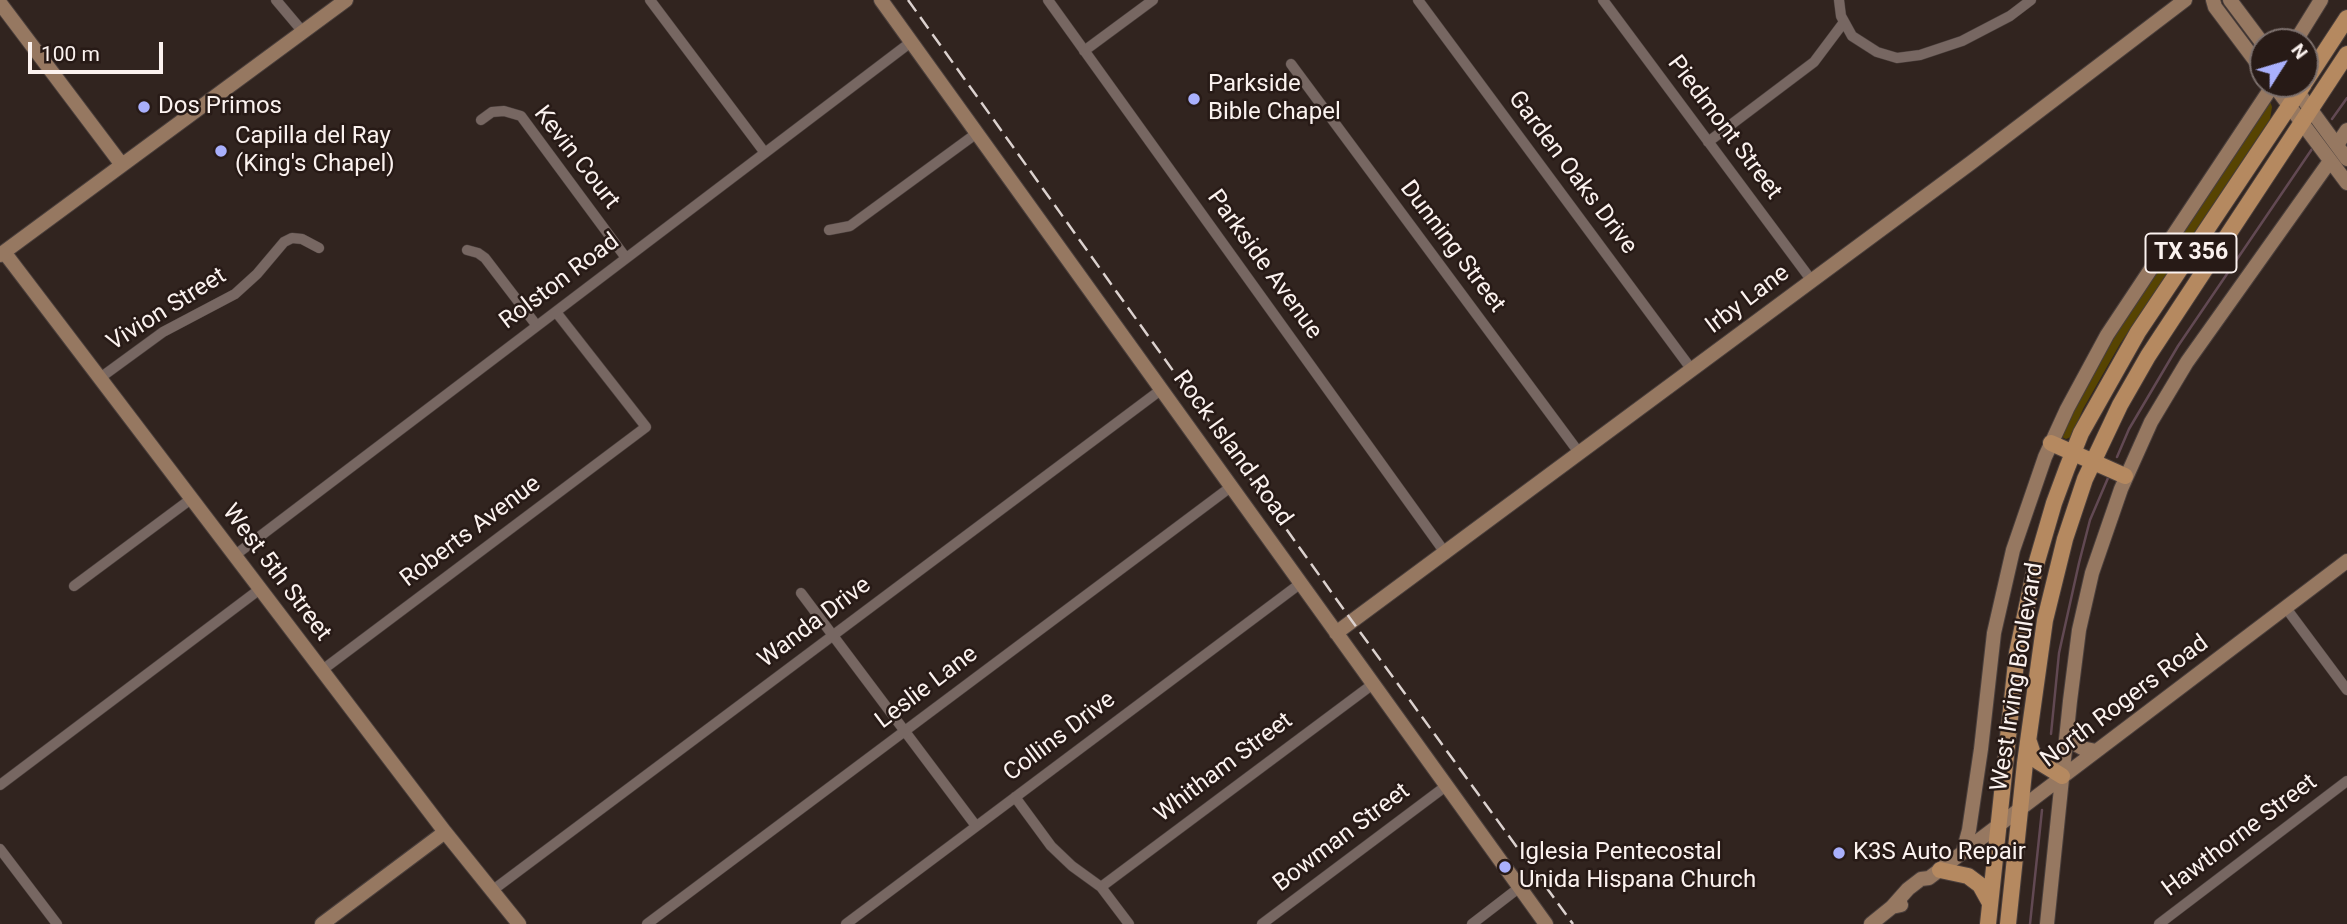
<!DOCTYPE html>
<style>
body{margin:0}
#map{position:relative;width:2347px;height:924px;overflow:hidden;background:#31241f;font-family:Roboto,sans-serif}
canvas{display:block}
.north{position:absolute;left:2249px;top:28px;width:70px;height:70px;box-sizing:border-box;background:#271a16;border:2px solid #7c706d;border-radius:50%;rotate:53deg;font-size:19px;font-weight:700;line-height:28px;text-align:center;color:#fbf2ef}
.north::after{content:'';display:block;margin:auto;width:24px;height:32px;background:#a9b0fc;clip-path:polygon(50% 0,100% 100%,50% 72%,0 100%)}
.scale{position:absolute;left:28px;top:42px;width:135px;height:32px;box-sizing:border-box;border:4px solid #fbf2ef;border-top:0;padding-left:9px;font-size:21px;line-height:24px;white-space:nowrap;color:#fbf2ef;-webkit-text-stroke:5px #271a16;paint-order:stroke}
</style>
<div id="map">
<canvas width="2347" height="924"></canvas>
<div class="north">N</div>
<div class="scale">100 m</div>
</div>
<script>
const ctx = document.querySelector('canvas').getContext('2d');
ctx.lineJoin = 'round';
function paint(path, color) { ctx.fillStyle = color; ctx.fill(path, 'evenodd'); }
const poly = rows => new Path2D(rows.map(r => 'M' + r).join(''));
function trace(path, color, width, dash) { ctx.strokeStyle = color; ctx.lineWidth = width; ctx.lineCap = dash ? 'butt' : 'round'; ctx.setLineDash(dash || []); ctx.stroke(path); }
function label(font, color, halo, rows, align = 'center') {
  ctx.font = font + ' Roboto,sans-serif'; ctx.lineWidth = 5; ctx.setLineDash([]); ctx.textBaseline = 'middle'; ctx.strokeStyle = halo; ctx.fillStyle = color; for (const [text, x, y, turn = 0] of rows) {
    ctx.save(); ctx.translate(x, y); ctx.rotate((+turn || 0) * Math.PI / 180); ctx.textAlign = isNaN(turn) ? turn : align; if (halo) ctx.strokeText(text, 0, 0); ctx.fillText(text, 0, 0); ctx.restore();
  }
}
paint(poly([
 [2270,101,2272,107,2270,119,2120,344,2083,409,2071,437,2066,439,2062,437,2060,434,2115,332]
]), '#574401');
trace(poly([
 [2332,119,2347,98],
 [2117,457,2129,429,2178,346,2312,149],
 [2051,734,2059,653,2079,563,2090,520,2108,478],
 [2030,924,2042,810]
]), '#624953', 2.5);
const street = poly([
 [276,0,303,32],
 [650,0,765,153],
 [1048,0,1446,554],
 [1418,0,1692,370],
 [1603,0,1812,281],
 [1839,0,1841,16,1852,36,1877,52,1897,58,1920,55,1962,41,2010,16,2031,0],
 [1084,51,1153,0],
 [1291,64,1580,454],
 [481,120,492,112,504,111,521,116,626,258],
 [1708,142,1814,62,1844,22],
 [829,230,850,226,977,133],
 [467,250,478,253,485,258,537,326],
 [100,378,163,332,235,294,257,274,284,242,292,238,302,239,319,248],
 [234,556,911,42],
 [74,586,191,499],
 [801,593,976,826],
 [2286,608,2347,690],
 [321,671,646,427,556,312],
 [0,785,260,589],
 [1015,797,1051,846,1072,866,1101,887,1129,924],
 [0,849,57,924],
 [1101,887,1373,684],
 [493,890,1162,389],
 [647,924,1232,486],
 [846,924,1301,583],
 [1262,924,1446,786],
 [1472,924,1520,887],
 [2159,924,2347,781]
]);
const secondary = poly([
 [881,0,1546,924],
 [2213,0,2215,7,2263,71],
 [2230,0,2263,44],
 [0,3,122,165],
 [2295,42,2321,0],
 [2273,84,2347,183],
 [2292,84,2347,159],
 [2337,145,2347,130],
 [4,252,445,832,519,924],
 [0,255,346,0],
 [1336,633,1972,162,2185,0],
 [2066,739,2082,748,2096,751],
 [1963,852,1969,830,1981,749,1994,633,2013,550,2045,457,2067,409,2107,335,2273,85],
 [1892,907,1908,889,1921,879,1929,878,2347,561],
 [322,924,445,832],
 [1871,924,1892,907,1901,905],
 [2047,924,2070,701,2079,630,2092,573,2121,489,2151,422,2187,362,2330,161]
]);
const primary = poly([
 [2305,82,2347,18],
 [2051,443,2125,476],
 [2029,742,2033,754,2039,762,2062,776],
 [1940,870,1968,876,1980,885,1990,903],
 [1988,924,2017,653,2035,568,2054,503,2067,468,2081,433,2138,332,2304,84],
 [2008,924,2025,763,2045,620,2065,539,2085,479,2120,405,2148,356,2347,54]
]);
trace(street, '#4a3f3c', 11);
trace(secondary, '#4a3f3c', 16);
trace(primary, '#4a3f3c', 18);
trace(street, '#776762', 10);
trace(secondary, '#967861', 14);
trace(primary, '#b58960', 16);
trace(poly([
 [908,0,1352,621,1573,924]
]), '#dbd1ce', 2.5, [14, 7]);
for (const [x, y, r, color] of [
 [1194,99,7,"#a9b0fc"],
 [144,107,7,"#a9b0fc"],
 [221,151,7,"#a9b0fc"],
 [1839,853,7,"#a9b0fc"],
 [1505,867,7,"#a9b0fc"]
]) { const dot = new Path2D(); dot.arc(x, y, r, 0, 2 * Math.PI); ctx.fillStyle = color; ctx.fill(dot); trace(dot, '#271a16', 2.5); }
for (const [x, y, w] of [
 [2191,253,91]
]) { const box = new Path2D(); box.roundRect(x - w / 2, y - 19.5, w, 39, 5); ctx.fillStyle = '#271a16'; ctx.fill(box); trace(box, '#fbf2ef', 2); }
label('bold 23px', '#fbf2ef', null, [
 ["TX 356",2191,253]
]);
label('24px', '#fbf2ef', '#271a16', [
 ["Parkside",1208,85],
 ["Bible Chapel",1208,113],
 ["Dos Primos",158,107],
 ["Capilla del Ray",235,137],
 ["(King's Chapel)",235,165],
 ["Iglesia Pentecostal",1519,853],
 ["Unida Hispana Church",1519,881],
 ["K3S Auto Repair",1853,853]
], 'left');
label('24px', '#fbf2ef', '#271a16', [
 ["Piedmont Street",1724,128,53],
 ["Kevin Court",576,158,52],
 ["Garden Oaks Drive",1572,173,53],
 ["Dunning Street",1452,247,53],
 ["Parkside Avenue",1264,265,54],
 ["Rolston Road",560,282,-37],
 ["Irby Lane",1748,300,-37],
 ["Vivion Street",167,310,-32],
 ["Rock Island Road",1232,449,54],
 ["Roberts Avenue",471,532,-37],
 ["West 5th Street",276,573,53],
 ["Wanda Drive",815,623,-37],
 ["West Irving Boulevard",2018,677,-81],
 ["Leslie Lane",927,688,-37],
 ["North Rogers Road",2125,702,-37],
 ["Collins Drive",1060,737,-37],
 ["Whitham Street",1224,768,-37],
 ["Hawthorne Street",2240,836,-37],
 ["Bowman Street",1342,838,-37]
]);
</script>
